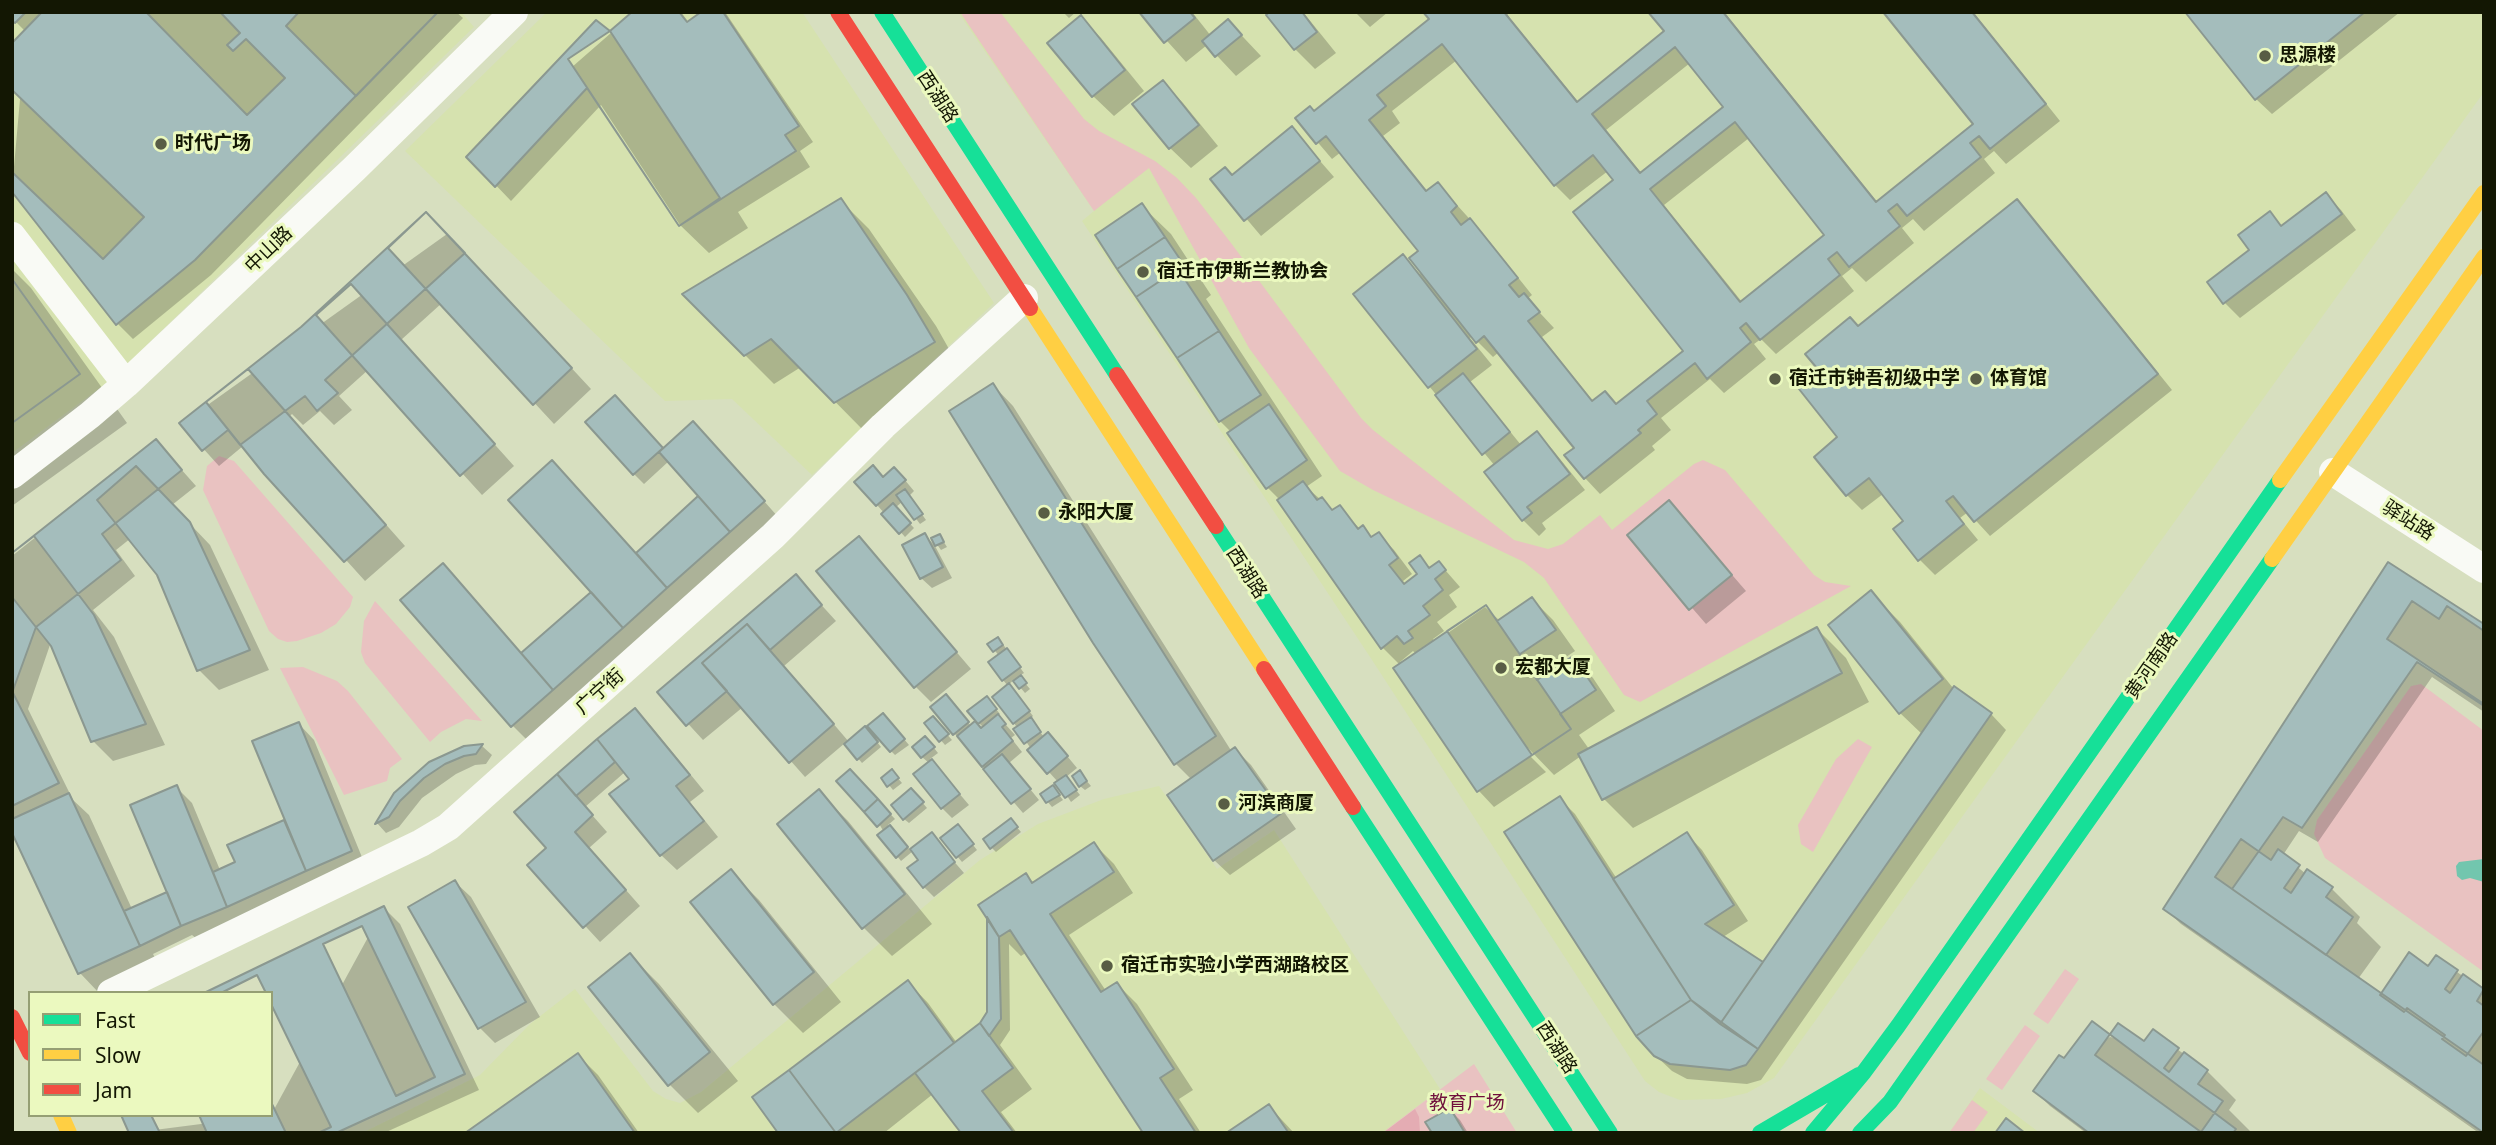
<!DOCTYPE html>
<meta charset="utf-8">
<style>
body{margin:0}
#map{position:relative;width:2496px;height:1145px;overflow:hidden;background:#d7dfbf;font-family:"Noto Sans",sans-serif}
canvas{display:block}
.frame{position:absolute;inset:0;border:14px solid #131703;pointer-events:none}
.legend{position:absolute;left:28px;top:991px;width:245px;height:126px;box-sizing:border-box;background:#ebf9bf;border:2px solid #959f74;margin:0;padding:9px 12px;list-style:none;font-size:21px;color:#131703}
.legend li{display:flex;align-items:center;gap:14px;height:35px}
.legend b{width:35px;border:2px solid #959f74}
</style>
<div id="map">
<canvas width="2496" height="1145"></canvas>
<div class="frame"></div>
<ul class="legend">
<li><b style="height:9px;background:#16e098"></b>Fast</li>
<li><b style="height:9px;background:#ffcf43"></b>Slow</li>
<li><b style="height:9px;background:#f24e42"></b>Jam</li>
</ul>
</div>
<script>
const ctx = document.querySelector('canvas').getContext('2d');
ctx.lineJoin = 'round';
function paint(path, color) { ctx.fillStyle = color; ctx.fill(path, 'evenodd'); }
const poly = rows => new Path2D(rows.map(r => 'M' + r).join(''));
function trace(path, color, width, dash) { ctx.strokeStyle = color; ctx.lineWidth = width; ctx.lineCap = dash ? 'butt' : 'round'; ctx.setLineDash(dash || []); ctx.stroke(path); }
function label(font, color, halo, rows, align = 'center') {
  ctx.font = font + ' "Noto Sans","Noto Sans SC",sans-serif'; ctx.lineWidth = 6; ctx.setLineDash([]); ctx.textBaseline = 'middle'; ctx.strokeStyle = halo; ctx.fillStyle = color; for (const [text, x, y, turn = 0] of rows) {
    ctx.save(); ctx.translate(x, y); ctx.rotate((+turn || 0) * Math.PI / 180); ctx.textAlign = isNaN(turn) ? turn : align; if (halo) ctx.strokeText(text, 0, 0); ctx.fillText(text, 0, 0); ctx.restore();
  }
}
paint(poly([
 [12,12,461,12,474,27,124,367,12,220],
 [547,12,802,12,994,303,812,475,732,399,665,401,405,151],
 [958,12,2484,12,2484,92,1774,1078,1747,1093,1721,1099,1680,1100,1659,1092,1645,1081,1374,663,1082,221,1094,211],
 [12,249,112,379,12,453],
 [1159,786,1217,869,1274,830,1440,1089,1383,1133,362,1133,480,1075,530,1024,575,989,653,1091,666,1099,680,1103,701,1092,980,860,1038,824,1104,799],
 [1980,1088,2040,1133,1949,1133]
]), '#d6e2af');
paint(poly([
 [960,12,1000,12,1084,119,1099,131,1155,161,1177,178,1196,198,1231,243,1361,418,1373,430,1514,540,1548,549,1563,544,1600,515,1612,530,1694,464,1703,460,1725,470,1814,575,1825,582,1851,586,1640,702,1624,695,1544,578,1524,562,1373,490,1340,471,1249,348,1149,168,1094,211],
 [219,456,234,461,353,597,350,607,336,624,321,633,297,641,287,642,278,639,269,631,203,490,207,466],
 [375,601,482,721,466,719,441,732,430,742,365,663,361,652,364,621],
 [303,667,337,681,348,691,402,759,390,768,387,781,344,795,280,668],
 [2421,684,2484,731,2484,972,2325,858,2314,834,2317,820,2411,686],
 [1858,739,1872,747,1813,852,1801,844,1798,825,1836,759],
 [2065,969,2079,979,2048,1024,2033,1014],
 [2025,1025,2040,1036,2002,1090,1986,1079],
 [1474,1064,1517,1133,1382,1133],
 [1972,1100,1988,1112,1973,1133,1949,1133]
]), '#e9c2c1');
paint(poly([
 [1415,1109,1419,1117,1420,1133,1383,1133]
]), '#e4acb3');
paint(poly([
 [2484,859,2484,882,2470,878,2462,880,2457,876,2456,866,2459,862]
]), '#72c6ae');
paint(poly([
 [12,12,456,12,463,18,211,275,133,339,118,324,12,189,26,32,13,19],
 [635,12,681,12,689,23,704,12,725,12,813,142,800,151,810,167,738,212,748,228,709,253,680,225,601,105,511,201,469,157],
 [1063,12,1076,12,1069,18],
 [1141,12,1192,12,1211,36,1228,21,1261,56,1236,76,1207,45,1186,62],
 [1272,12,1303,12,1336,53,1315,69,1295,49],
 [1355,12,1388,12,1370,27],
 [1425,12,1510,12,1507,15,1579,103,1666,31,1651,12,1724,12,1878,203,1976,124,1885,12,1973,12,2060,121,2006,164,1994,151,1984,159,1995,173,1924,231,1913,219,1902,228,1914,243,1866,282,1852,268,1842,276,1854,291,1776,354,1761,339,1754,344,1766,359,1724,393,1710,379,1661,418,1671,430,1652,446,1655,450,1600,494,1585,478,1576,448,1499,352,1493,357,1472,336,1470,338,1492,365,1470,382,1521,445,1537,433,1552,449,1585,490,1542,523,1546,529,1539,536,1523,520,1486,472,1495,466,1429,386,1403,257,1420,274,1422,273,1420,251,1341,152,1332,159,1297,118,1314,113,1431,20],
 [1457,60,1555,185,1570,200,1608,171,1615,181,1686,351,1617,405,1594,402,1542,337,1554,328,1527,299,1532,295,1485,236,1438,184,1427,192,1383,136,1400,123,1392,111],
 [1690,63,1726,107,1642,174,1606,130],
 [1749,138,1827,235,1742,302,1664,205],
 [2187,12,2400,12,2272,114,2256,99],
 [1081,18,1101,38,1144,91,1114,116,1093,96],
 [1163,82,1183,103,1218,146,1191,168,1170,148,1135,105],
 [1292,129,1334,177,1261,236,1213,179,1232,176],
 [2326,195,2341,210,2356,230,2240,318,2225,303,2269,214,2283,227],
 [840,200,869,229,936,326,962,372,864,431,801,367,774,384,685,295],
 [2017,201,2032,217,2172,390,1990,536,1968,512,1960,518,1978,540,1935,575,1919,559,1905,521,1883,494,1862,510,1847,495,1840,437,1859,328],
 [1142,206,1171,234,1211,295,1206,299,1322,476,1306,487,1334,511,1339,507,1360,529,1363,527,1373,538,1378,534,1394,550,1412,574,1403,581,1406,585,1420,575,1420,558,1431,569,1439,563,1460,587,1449,595,1457,607,1437,622,1444,631,1433,639,1435,642,1485,607,1500,621,1532,599,1553,620,1575,651,1539,675,1541,679,1573,658,1593,678,1615,711,1579,735,1589,749,1817,629,1846,658,1869,702,1633,828,1604,799,1581,756,1554,775,1528,748,1525,751,1546,772,1494,807,1479,791,1395,668,1400,665,1383,648,1280,500,1267,487,1231,432,1220,421,1098,235],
 [1413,651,1416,654,1401,664,1400,662],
 [447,234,591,389,554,424,442,303,401,340,514,466,482,495,368,370,339,396,352,410,334,425,320,411,303,425,292,414,290,416,405,546,365,581,243,446,219,466,181,424],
 [12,269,31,288,127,423,12,506],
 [993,385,1013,406,1232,752,1235,749,1251,765,1296,829,1230,875,1214,860,1192,780,1175,763],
 [625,407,664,450,709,439,779,518,528,741,512,725,458,581,522,654,594,593,572,483,637,554,701,496,669,461,644,484,634,474],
 [156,441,196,486,172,505,210,545,269,670,219,690,199,670,158,574,131,538,116,550,135,576,93,610,114,637,165,745,113,761,93,741,51,642,28,709,73,800,89,815,132,909,172,899,176,787,192,803,220,870,237,863,229,846,286,821,299,724,314,740,366,867,198,940,192,935,153,954,159,966,99,993,80,973,12,828,12,556],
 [884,478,904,479,914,491,909,496,926,520,920,524,903,501,895,508,914,528,905,537,857,482],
 [1669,502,1746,591,1706,624,1629,535],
 [925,535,935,546,952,578,932,588,921,578],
 [940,536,947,547,941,550,933,539],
 [859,538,971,669,931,702,916,687],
 [2388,564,2484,626,2484,712,2432,677,2318,842,2299,831,2283,855,2306,874,2332,889,2360,917,2357,923,2381,947,2358,979,2381,995,2429,968,2457,972,2484,991,2484,1133,2479,1133,2181,924,2165,909],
 [796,577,836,621,784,666,849,742,870,733,881,747,862,763,845,743,805,777,743,707,703,740,659,692],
 [1871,593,1900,622,1953,688,1991,714,2006,730,1761,1080,1747,1084,1687,1079,1672,1071,1655,1055,1559,798,1575,814,1617,879,1687,834,1702,850,1748,921,1723,937,1763,964,1923,735,1900,713],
 [1002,643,1024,673,1019,676,1030,689,1025,693,1014,680,1008,685,1013,690,1033,716,1030,719,1044,737,1058,745,1077,768,1066,777,1080,795,1071,802,1058,782,1029,750,1031,749,1014,723,1008,686,1003,680,990,662,999,656,990,644],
 [950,701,971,726,981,730,984,728,979,723,991,703,1000,714,998,716,1015,735,1011,738,1022,752,1009,763,1039,800,1023,813,954,733],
 [635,710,651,726,704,791,690,802,718,837,677,870,661,855,631,779,625,772,585,807,607,832,589,848,640,906,600,942,529,865,548,848,598,740],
 [887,719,909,745,895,755,891,751],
 [937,723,952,740,945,745,927,724],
 [930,743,938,753,930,759,969,805,952,818,942,808,929,763,922,757],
 [482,746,492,755,486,764,475,765,456,774,422,798,399,827,386,833,377,823,395,794,465,748],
 [850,771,895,819,888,825,911,851,931,835,964,873,934,897,924,887,921,860,913,851,901,861,897,856],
 [1080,773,1091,786,1085,790,1080,786],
 [896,776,902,783,893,790,889,785],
 [819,792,848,821,932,924,892,956,863,927],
 [1057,792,1063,800,1052,807,1042,795],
 [916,795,927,808,909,823,904,819],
 [1015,825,1021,832,996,852,991,847],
 [962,831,977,850,962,862,942,838],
 [1094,844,1114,864,1133,893,1069,935,1106,991,1117,984,1137,1004,1193,1090,1179,1099,1201,1133,1145,1133,1027,952,1021,956,1009,944,1010,1030,1000,1045,1032,1089,1001,1112,1017,1133,962,1133,933,1094,884,1133,781,1133,908,982,928,1003,957,1043,982,1024,989,1013,988,917,1026,876,1034,883],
 [731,872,759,900,841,1002,803,1033,774,1004,693,902],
 [455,882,471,897,540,1017,495,1043,480,1028],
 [384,908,400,924,479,1090,384,1133,131,1133,271,1115],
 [630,955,659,984,738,1081,698,1113,669,1084],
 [2110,1037,2177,1049,2207,1071,2236,1100,2229,1110,2251,1132,2086,1133,2050,1106,2035,1091,2064,1061],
 [578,1055,598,1075,639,1133,468,1133],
 [1269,1106,1294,1133,1229,1133],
 [1450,1110,1460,1120,1468,1133,1434,1133]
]), '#0003');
const building = poly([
 [12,12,26,12,15,23,12,21,12,12],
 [42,12,438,12,195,260,116,325,12,192,12,43,42,12],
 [146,12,220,12,240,33,227,45,233,51,246,39,285,78,247,115,146,12],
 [299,12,438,12,356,96,286,26,299,12],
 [632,12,679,12,687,22,701,12,723,12,799,126,785,135,796,151,679,226,587,88,495,187,466,157,596,20,610,31,632,12],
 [1139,12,1190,12,1195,18,1164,43,1139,12],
 [1269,12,1302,12,1317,32,1294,50,1266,15,1269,12],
 [1423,12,1504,12,1577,102,1664,31,1648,12,1723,12,1876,202,1973,124,1883,12,1972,12,2046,104,1990,149,1979,136,1970,143,1981,157,1907,216,1897,204,1888,211,1900,226,1849,267,1837,252,1828,259,1840,275,1760,340,1746,323,1740,328,1751,342,1707,379,1695,363,1647,401,1657,414,1638,430,1641,433,1584,479,1564,455,1574,448,1484,336,1476,343,1409,258,1418,251,1326,136,1316,144,1295,118,1310,106,1314,111,1429,19,1423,12],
 [1442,44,1554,186,1593,155,1613,180,1573,212,1683,351,1616,404,1605,391,1592,401,1528,321,1540,312,1524,293,1519,297,1509,285,1518,278,1470,218,1461,225,1451,212,1457,206,1438,182,1426,191,1369,120,1386,106,1377,95,1442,44],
 [1675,47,1723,107,1640,173,1592,114,1675,47],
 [1735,122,1824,235,1740,302,1650,189,1735,122],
 [2185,12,2365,12,2255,100,2185,12],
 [1081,15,1125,70,1092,97,1047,43,1081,15],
 [1228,19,1242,35,1215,57,1202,41,1228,19],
 [610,31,720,198,679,226,568,59,610,31],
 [1163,80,1199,125,1169,149,1132,104,1163,80],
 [12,90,144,217,103,259,12,172,12,90],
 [1292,126,1320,161,1244,221,1210,179,1225,167,1232,175,1292,126],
 [2326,192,2342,214,2223,304,2207,282,2249,250,2238,235,2270,211,2281,226,2326,192],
 [841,198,907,295,935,342,834,403,771,339,744,356,682,294,841,198],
 [2017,199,2158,374,1974,522,1953,496,1946,501,1964,524,1918,561,1893,529,1903,521,1869,478,1846,496,1814,457,1837,437,1795,384,1816,367,1805,354,1850,317,1858,326,2017,199],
 [1142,203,1165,237,1117,269,1095,235,1142,203],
 [426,212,572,368,533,405,388,248,426,212],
 [426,212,465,253,325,380,338,393,317,411,305,396,240,445,228,430,202,451,179,423,301,327,426,212],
 [1165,237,1184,265,1136,297,1117,269,1165,237],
 [1403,254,1477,349,1428,388,1353,294,1403,254],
 [1178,269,1219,331,1177,358,1136,297,1178,269],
 [12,279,80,374,12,423,12,279],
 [12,279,80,374,12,423,12,279],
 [351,284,495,444,460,476,316,315,351,284],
 [1219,331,1261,395,1219,422,1177,358,1219,331],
 [248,369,386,525,344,562,264,474,206,402,248,369],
 [1463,373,1510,432,1482,455,1435,395,1463,373],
 [993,383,1216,736,1174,765,1093,643,949,411,993,383],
 [615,395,663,448,633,475,585,422,615,395],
 [1269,404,1307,460,1266,489,1227,433,1269,404],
 [693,421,765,501,730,532,659,452,693,421],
 [1537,431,1570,474,1527,507,1532,513,1522,521,1484,472,1537,431],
 [156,439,182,470,102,534,121,560,36,627,12,693,12,553,156,439],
 [552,460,667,588,623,628,508,500,552,460],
 [873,465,883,477,894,467,906,480,876,506,854,482,873,465],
 [136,466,190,522,250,650,197,671,157,575,97,500,136,466],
 [1303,481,1317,500,1322,497,1332,510,1340,505,1358,529,1363,525,1371,537,1379,532,1398,558,1389,565,1404,584,1417,574,1409,563,1420,555,1429,568,1439,561,1446,570,1435,579,1443,590,1423,606,1430,615,1408,631,1413,638,1404,644,1397,636,1381,649,1277,500,1303,481],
 [905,489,923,514,914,520,896,495,905,489],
 [698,496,730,532,667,588,636,553,698,496],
 [1669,500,1732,575,1689,610,1627,535,1669,500],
 [893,503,911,523,899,534,881,514,893,503],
 [925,533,943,567,920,579,902,545,925,533],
 [940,534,944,542,935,546,931,538,940,534],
 [34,536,94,615,146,724,91,742,51,646,12,597,12,553,34,536],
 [859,536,957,652,914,688,816,571,859,536],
 [2388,562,2484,624,2484,706,2417,662,2302,828,2283,817,2232,889,2484,1065,2484,1133,2163,909,2388,562],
 [443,563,553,690,511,727,400,600,443,563],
 [796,574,822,605,770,650,747,624,702,663,727,691,686,726,657,692,796,574],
 [1871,590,1943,679,1899,714,1828,625,1871,590],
 [591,592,623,628,553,690,521,653,591,592],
 [1532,597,1556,630,1520,654,1537,680,1573,656,1596,690,1560,714,1571,729,1532,755,1447,631,1486,605,1497,621,1532,597],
 [2412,601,2439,619,2447,606,2484,631,2484,704,2387,639,2412,601],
 [1486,605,1571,729,1477,792,1393,668,1486,605],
 [747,624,834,724,789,763,702,663,747,624],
 [1817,627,1842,673,1602,800,1578,754,1817,627],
 [998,637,1003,645,993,652,987,644,998,637],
 [1007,648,1021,667,1002,681,988,662,1007,648],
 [1021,675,1027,683,1019,689,1013,681,1021,675],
 [1009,683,1030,711,1013,724,992,697,1009,683],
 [1954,686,1992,713,1758,1049,1720,1024,1954,686],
 [12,691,59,783,12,806,12,691],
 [946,694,969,722,953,735,930,707,946,694],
 [987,696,997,709,978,724,967,711,987,696],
 [635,708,690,775,676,786,704,821,660,856,609,794,629,779,597,739,635,708],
 [883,713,905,739,890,752,867,726,883,713],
 [998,714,1006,724,1002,727,1013,741,982,767,957,736,975,721,981,728,998,714],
 [933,716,949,734,939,742,924,723,933,716],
 [1031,717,1041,732,1024,744,1013,729,1031,717],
 [299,722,352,851,306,871,252,741,299,722],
 [865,726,878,742,857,760,844,744,865,726],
 [1048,732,1068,756,1047,774,1027,750,1048,732],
 [925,736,935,747,921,758,912,747,925,736],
 [597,739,615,762,576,796,557,774,597,739],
 [483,744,476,754,464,756,445,764,424,778,400,801,389,817,375,824,394,793,429,762,464,746,483,744],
 [1235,747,1282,813,1213,861,1167,795,1235,747],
 [1002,754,1031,789,1011,804,983,769,1002,754],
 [932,759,960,794,941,809,913,774,932,759],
 [850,769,878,799,864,812,836,781,850,769],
 [892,769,899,778,887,787,881,778,892,769],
 [1080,770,1087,781,1079,787,1072,776,1080,770],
 [557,774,593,815,575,832,626,890,583,928,527,865,546,848,514,812,557,774],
 [1066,775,1077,790,1065,798,1054,783,1066,775],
 [177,785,227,907,181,926,130,805,177,785],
 [1053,785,1060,795,1046,803,1040,794,1053,785],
 [911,788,924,802,903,820,891,805,911,788],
 [819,789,905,894,862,929,777,824,819,789],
 [69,793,140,946,78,974,12,833,12,819,69,793],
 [1560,796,1691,1000,1636,1036,1504,832,1560,796],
 [878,799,891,814,877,827,864,812,878,799],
 [1011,818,1018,827,990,849,983,839,1011,818],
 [284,820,306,871,227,907,213,872,235,862,227,845,284,820],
 [958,824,974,844,956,858,940,838,958,824],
 [890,825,908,847,896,858,877,835,890,825],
 [932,832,955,862,923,888,907,868,918,860,910,849,932,832],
 [1687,832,1734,905,1705,924,1763,962,1720,1024,1691,1000,1613,879,1687,832],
 [2241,839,2271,860,2278,849,2300,865,2284,888,2291,893,2307,869,2333,887,2326,897,2353,917,2326,955,2215,877,2241,839],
 [1094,842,1114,872,1050,914,1101,992,1117,982,1174,1069,1160,1078,1196,1133,1143,1133,1010,930,999,937,978,905,1026,873,1032,883,1094,842],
 [731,869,814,972,773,1005,690,902,731,869],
 [455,880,526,1002,478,1029,408,907,455,880],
 [167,892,181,926,140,946,124,911,167,892],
 [384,906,465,1074,336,1133,129,1133,121,1115,271,1115,271,993,204,993,384,906],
 [987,917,999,937,1001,1019,989,1036,980,1023,987,1012,987,917],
 [362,926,435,1077,396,1096,323,944,362,926],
 [2409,952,2428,966,2436,955,2458,970,2445,989,2450,993,2463,974,2484,989,2477,1001,2484,1006,2484,1031,2466,1056,2442,1039,2445,1035,2407,1008,2404,1012,2380,995,2409,952],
 [630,953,710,1052,668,1086,588,987,630,953],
 [257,975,266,993,221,993,257,975],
 [908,980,954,1043,836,1133,789,1070,908,980],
 [1691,1000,1758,1049,1746,1065,1730,1070,1670,1064,1654,1056,1636,1036,1691,1000],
 [271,1004,331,1127,318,1133,286,1133,271,1102,271,1004],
 [2092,1021,2236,1129,2233,1133,2089,1133,2033,1091,2059,1055,2064,1058,2092,1021],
 [980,1023,1013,1068,982,1091,1014,1133,961,1133,915,1073,980,1023],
 [2118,1023,2144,1041,2153,1029,2179,1048,2164,1068,2169,1072,2184,1052,2208,1070,2198,1084,2223,1101,2201,1132,2095,1055,2118,1023],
 [578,1053,635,1133,465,1133,578,1053],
 [789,1070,836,1133,778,1133,752,1097,789,1070],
 [1269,1104,1288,1132,1226,1133,1269,1104],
 [1450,1108,1465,1133,1432,1133,1425,1122,1450,1108],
 [151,1115,199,1115,207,1133,160,1133,151,1115],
 [2006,1118,2025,1133,1995,1133,2006,1118]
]);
paint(building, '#a4bdbc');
trace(building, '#8b9890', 2);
trace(poly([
 [12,236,126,384],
 [2333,472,2484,569],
 [12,475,90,415,126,384,354,169,514,12],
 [111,993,421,843,448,827,773,536,883,426,1024,298]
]), '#f9faf5', 28);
trace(poly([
 [882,12,1117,375],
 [1216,526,1610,1133],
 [1353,807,1565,1133],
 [1760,1133,1859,1075],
 [1813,1133,1864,1072,1898,1026,2280,480],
 [1860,1133,1890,1102,2272,559]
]), '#16e098', 16);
trace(poly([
 [1030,308,1264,669],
 [2280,480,2484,193],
 [2272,559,2484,257],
 [61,1115,69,1133]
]), '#ffcf43', 16);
trace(poly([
 [838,12,1030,308],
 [1117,375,1216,526],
 [1264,669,1353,807],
 [12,1017,30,1053]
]), '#f24e42', 16);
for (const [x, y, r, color] of [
 [2265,56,7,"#585d45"],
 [161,144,7,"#585d45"],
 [1143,272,7,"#585d45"],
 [1775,379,7,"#585d45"],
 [1976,379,7,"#585d45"],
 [1044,513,7,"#585d45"],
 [1501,668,7,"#585d45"],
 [1224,804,7,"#585d45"],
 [1107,966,7,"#585d45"]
]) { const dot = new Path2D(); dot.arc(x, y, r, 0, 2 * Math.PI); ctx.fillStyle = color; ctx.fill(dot); trace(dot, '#ebf9bf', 2.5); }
label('bold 19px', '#131703', '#ebf9bf', [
 ["思源楼",2279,56],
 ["时代广场",175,144],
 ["宿迁市伊斯兰教协会",1157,272],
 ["宿迁市钟吾初级中学",1789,379],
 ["体育馆",1990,379],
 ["永阳大厦",1058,513],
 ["宏都大厦",1515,668],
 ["河滨商厦",1238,804],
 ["宿迁市实验小学西湖路校区",1121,966]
], 'left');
label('19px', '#131703', '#ebf9bf', [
 ["西湖路",937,97,57],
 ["中山路",269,250,-44],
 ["驿站路",2408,521,32],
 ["西湖路",1246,573,57],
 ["黄河南路",2152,666,-55],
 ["广宁街",600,692,-42],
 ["西湖路",1556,1048,57]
]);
label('19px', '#70103d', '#ebf9bf', [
 ["教育广场",1467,1104]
]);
</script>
